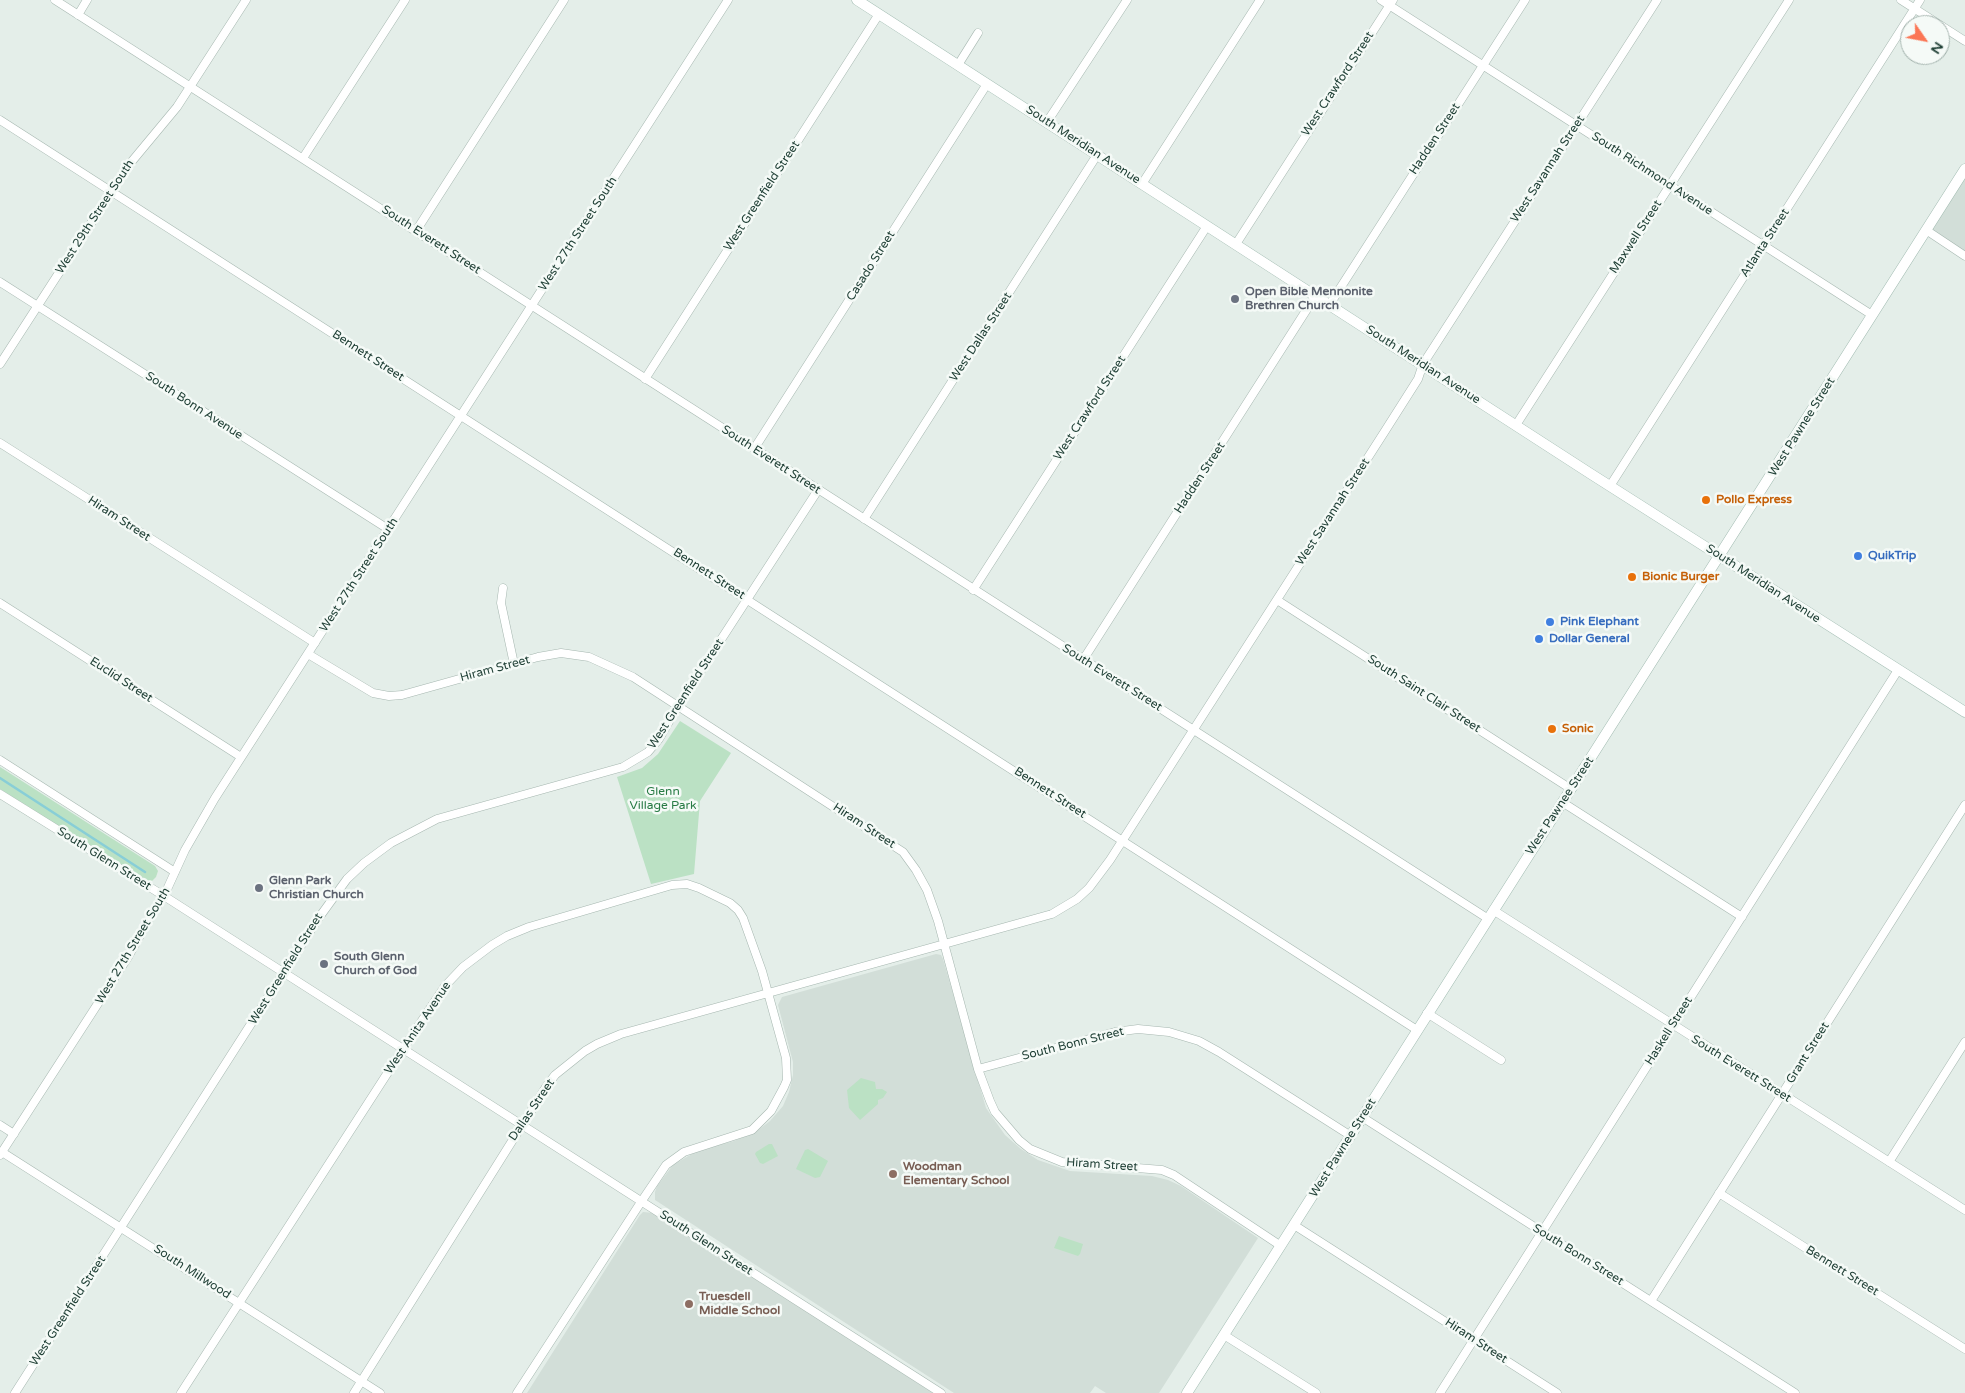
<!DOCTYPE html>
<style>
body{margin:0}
#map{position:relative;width:1965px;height:1393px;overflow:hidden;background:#e4eee9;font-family:"Varela Round",sans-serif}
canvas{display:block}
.north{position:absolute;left:1900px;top:15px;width:50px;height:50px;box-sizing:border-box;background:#f5faf7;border:1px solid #a0b0aa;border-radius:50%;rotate:123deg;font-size:14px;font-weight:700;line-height:20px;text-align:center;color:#214137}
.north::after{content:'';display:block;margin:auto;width:18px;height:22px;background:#fb7655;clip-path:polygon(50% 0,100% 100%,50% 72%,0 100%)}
</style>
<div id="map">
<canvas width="1965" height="1393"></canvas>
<div class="north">N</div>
</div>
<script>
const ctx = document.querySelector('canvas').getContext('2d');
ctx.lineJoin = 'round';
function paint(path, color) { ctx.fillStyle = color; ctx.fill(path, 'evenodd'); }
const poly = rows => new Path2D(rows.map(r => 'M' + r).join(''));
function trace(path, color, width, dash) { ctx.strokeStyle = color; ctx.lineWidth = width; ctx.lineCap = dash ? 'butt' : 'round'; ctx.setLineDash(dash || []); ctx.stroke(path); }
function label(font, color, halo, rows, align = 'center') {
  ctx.font = font + ' "Varela Round",sans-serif'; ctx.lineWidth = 5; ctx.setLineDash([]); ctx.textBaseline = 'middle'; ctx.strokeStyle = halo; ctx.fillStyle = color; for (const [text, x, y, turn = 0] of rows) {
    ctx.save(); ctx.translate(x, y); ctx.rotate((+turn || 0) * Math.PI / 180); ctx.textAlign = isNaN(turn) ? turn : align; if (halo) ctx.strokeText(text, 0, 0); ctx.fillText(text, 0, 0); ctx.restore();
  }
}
paint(poly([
 [1965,169,1965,255,1926,230],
 [936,954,941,955,943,959,986,1108,1005,1135,1021,1149,1038,1160,1070,1171,1152,1176,1168,1180,1181,1186,1258,1238,1159,1393,1106,1393,1095,1386,1090,1393,954,1393,655,1200,655,1192,657,1186,673,1165,697,1151,734,1141,758,1130,770,1121,783,1106,789,1092,793,1075,793,1062,778,1005,782,997],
 [643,1212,654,1213,933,1393,527,1393,640,1215]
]), '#d2ded8');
paint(poly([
 [680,721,731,753,700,801,694,874,651,884,617,777,642,768,658,754],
 [0,767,155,866,158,871,156,877,152,881,146,881,0,789],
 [861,1078,875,1082,876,1089,882,1089,887,1092,883,1098,878,1100,878,1104,860,1120,849,1108,847,1090],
 [769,1144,772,1144,778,1156,763,1164,760,1163,755,1154,756,1152],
 [808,1149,828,1161,820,1177,815,1178,796,1169,805,1150],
 [1059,1236,1083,1244,1080,1254,1078,1256,1054,1248]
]), '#bbe1c4');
trace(poly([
 [0,778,145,872]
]), '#88ced7', 2.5);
const street = poly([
 [55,0,1487,918],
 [1381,0,1872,315],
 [1901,0,1965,41],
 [78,15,87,0],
 [958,65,978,33],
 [0,120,1417,1030],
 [1047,122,1127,0],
 [303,158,405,0],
 [1142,184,1260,0],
 [1926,230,1965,256],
 [416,231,564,0],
 [1236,244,1393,0],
 [0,282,388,529],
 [1330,304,1525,0],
 [0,364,128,166,177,107,246,0],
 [645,379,879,14],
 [1516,425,1789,0],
 [0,443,315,643],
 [754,449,987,84],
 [1610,486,1920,0],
 [864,519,1097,155],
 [503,588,501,603,514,664],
 [973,590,1207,226],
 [1277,600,1571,789],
 [0,603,241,757],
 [308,654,373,693,389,696,402,695,538,657,561,653,589,657,633,677,903,852,916,870,927,890,938,921,978,1069,990,1101,995,1112,1019,1140,1030,1149,1062,1162,1162,1170,1174,1175,1281,1246],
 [1083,660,1316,295],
 [0,760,175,872],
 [0,794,164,896,941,1393],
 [1562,802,1742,917],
 [1493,910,1965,1210],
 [1427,1013,1501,1060],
 [978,1069,1115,1032,1138,1029,1169,1032,1199,1041,1219,1052,1351,1136],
 [1362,1117,1795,1393],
 [0,1125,14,1134],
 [2,1152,380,1393],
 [0,1155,128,957,152,914,164,896,185,850,215,798,728,0],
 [1889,1162,1965,1042],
 [1719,1193,1965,1349],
 [1294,1225,1557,1393],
 [1651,1301,1965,805],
 [1224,1335,1316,1393],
 [15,1393,318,919,347,879,364,863,391,843,437,819,623,767,648,752,659,739,678,706,818,490],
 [181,1393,403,1049,445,986,463,967,492,945,507,936,529,927,672,885,687,884,699,888,730,903,738,910,743,918,762,971,786,1058,787,1080,784,1087,771,1111,752,1130,684,1152,666,1165,641,1202,517,1393],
 [354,1393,546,1087,555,1075,585,1051,597,1044,621,1034,1052,914,1077,899,1089,888,1110,860,1385,431,1418,379,1423,364,1657,0],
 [1440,1393,1898,670]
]);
const secondary = poly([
 [857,0,1591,474,1965,712],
 [1187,1393,1965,169]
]);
trace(street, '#a6b7b0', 9);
trace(secondary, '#a1bbb1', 11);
trace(street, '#fff', 8);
trace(secondary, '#fff', 10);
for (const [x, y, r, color] of [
 [1235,299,5,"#6b7280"],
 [1706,500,5,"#e8710a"],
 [1858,556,5,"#3f7fe0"],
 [1632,577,5,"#e8710a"],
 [1550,622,5,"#3f7fe0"],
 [1539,639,5,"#3f7fe0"],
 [1552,729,5,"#e8710a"],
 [259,888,5,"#6b7280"],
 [324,964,5,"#6b7280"],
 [893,1174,5,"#8d6e63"],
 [689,1304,5,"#8d6e63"]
]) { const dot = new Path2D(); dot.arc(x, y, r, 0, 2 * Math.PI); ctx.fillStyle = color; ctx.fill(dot); trace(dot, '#f5faf7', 2); }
label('12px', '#214137', '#f5faf7', [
 ["West Crawford Street",1338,84,-57],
 ["Hadden Street",1435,139,-57],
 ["South Meridian Avenue",1083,145,33],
 ["West Savannah Street",1548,169,-57],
 ["South Richmond Avenue",1652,174,33],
 ["West Greenfield Street",762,196,-57],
 ["West 29th Street South",95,217,-57],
 ["West 27th Street South",578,234,-57],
 ["Maxwell Street",1636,237,-57],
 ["South Everett Street",431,240,33],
 ["Atlanta Street",1765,243,-57],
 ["Casado Street",871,266,-58],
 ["West Dallas Street",981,337,-57],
 ["Bennett Street",368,356,33],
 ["South Meridian Avenue",1423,365,33],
 ["South Bonn Avenue",194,406,33],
 ["West Crawford Street",1090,408,-57],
 ["West Pawnee Street",1802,427,-58],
 ["South Everett Street",771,460,33],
 ["Hadden Street",1200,478,-57],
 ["West Savannah Street",1333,512,-57],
 ["Hiram Street",119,519,33],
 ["Bennett Street",709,574,33],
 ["West 27th Street South",359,575,-57],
 ["South Meridian Avenue",1763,584,33],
 ["Hiram Street",495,669,-15],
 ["South Everett Street",1112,678,32],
 ["Euclid Street",121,680,33],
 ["West Greenfield Street",686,694,-57],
 ["South Saint Clair Street",1424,694,33],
 ["Bennett Street",1050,793,33],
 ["West Pawnee Street",1560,806,-57],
 ["Hiram Street",864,826,33],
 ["South Glenn Street",104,859,32],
 ["West 27th Street South",133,946,-59],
 ["West Greenfield Street",286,969,-58],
 ["West Anita Avenue",418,1028,-56],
 ["Haskell Street",1669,1031,-58],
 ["South Bonn Street",1073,1044,-14],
 ["Grant Street",1808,1053,-58],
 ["South Everett Street",1741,1069,32],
 ["Dallas Street",532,1110,-56],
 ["West Pawnee Street",1343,1148,-58],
 ["Hiram Street",1102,1165,4],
 ["South Glenn Street",706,1243,33],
 ["South Bonn Street",1578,1255,32],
 ["Bennett Street",1842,1271,32],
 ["South Millwood",192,1272,33],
 ["West Greenfield Street",68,1311,-57],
 ["Hiram Street",1476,1341,33]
]);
label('bold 12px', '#5b616d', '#f5faf7', [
 ["Open Bible Mennonite",1245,292],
 ["Brethren Church",1245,306],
 ["Glenn Park",269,881],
 ["Christian Church",269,895],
 ["South Glenn",334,957],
 ["Church of God",334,971]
], 'left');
label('bold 12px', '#c56008', '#f5faf7', [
 ["Pollo Express",1716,500],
 ["Bionic Burger",1642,577],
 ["Sonic",1562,729]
], 'left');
label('bold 12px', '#366cbe', '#f5faf7', [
 ["QuikTrip",1868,556],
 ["Pink Elephant",1560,622],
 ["Dollar General",1549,639]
], 'left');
label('12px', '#287b45', '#f5faf7', [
 ["Glenn",663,792],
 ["Village Park",663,806]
]);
label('bold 12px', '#785e54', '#f5faf7', [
 ["Woodman",903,1167],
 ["Elementary School",903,1181],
 ["Truesdell",699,1297],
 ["Middle School",699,1311]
], 'left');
</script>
